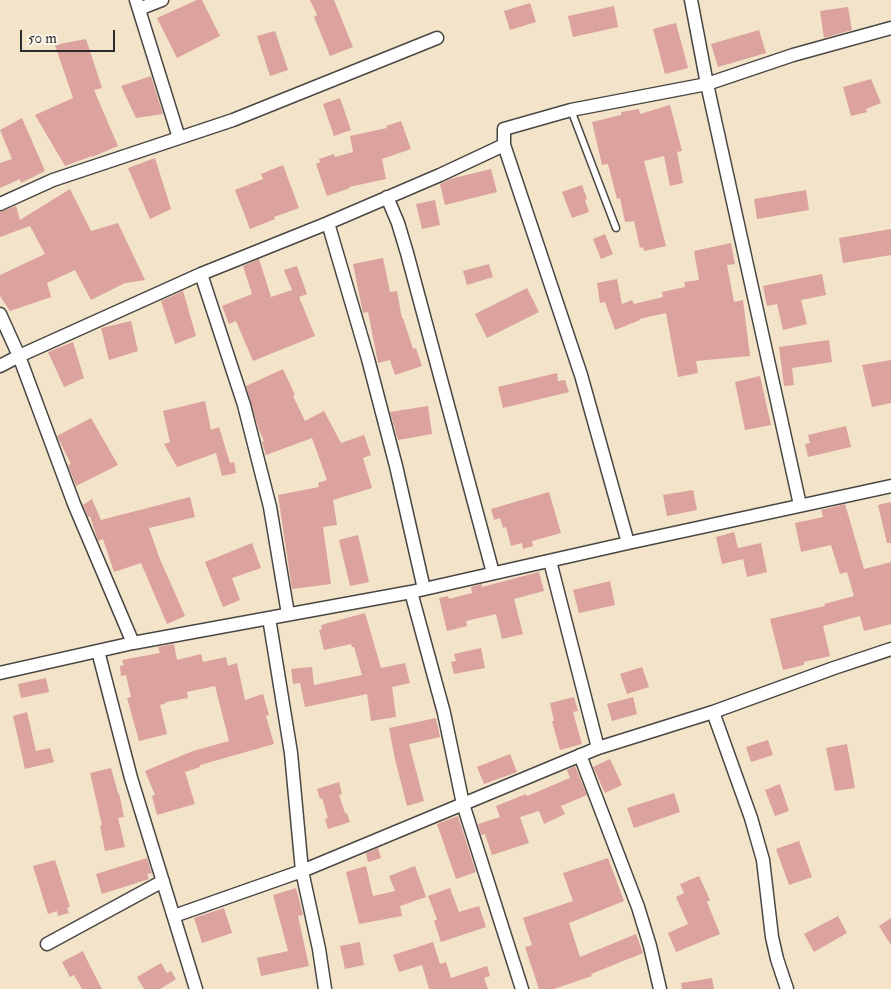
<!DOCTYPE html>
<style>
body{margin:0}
#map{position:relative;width:891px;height:989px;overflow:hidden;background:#f3e3c8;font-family:"IM FELL Double Pica",serif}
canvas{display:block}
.scale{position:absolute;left:20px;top:30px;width:95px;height:22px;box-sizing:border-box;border:2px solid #2b2b2b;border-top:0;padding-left:6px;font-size:15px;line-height:18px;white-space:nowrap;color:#2b2b2b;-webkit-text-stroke:4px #fbf7ec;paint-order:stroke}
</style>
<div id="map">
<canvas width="891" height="989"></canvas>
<div class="scale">50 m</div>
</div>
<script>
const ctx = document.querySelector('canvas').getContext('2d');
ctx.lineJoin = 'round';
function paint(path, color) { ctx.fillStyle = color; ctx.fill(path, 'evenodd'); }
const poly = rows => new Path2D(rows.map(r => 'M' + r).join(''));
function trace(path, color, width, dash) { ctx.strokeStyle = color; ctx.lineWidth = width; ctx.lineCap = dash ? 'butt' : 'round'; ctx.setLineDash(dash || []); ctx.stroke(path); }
paint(poly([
 [197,0,202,0,220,36,177,58,157,18],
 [310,0,334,0,353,47,330,56,314,17,317,15],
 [530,3,536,22,510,30,504,11],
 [614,6,618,27,573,37,568,16],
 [848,7,852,30,824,38,820,11],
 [676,23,688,68,665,74,653,29],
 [759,30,766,53,718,67,711,44],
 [275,31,288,70,270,76,257,36],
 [86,39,102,88,94,90,118,146,92,157,92,156,65,166,35,115,73,98,55,45],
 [151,76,163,114,136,118,121,86],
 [871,79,881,103,866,109,867,112,851,116,843,87],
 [340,98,351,130,334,136,323,104],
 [670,105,682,151,677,152,683,183,670,186,664,156,644,161,666,246,644,251,643,247,640,248,634,221,625,222,620,198,617,199,608,164,602,165,592,122,621,115,621,112,639,109,640,114],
 [22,118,45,171,21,183,20,179,0,188,0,163,12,159,0,130],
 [401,121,411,149,382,159,386,179,349,187,350,188,327,196,316,164,320,162,319,159,334,154,335,157,353,152,350,136,387,128,386,126],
 [155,158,171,209,150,219,128,168],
 [283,165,299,208,274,217,275,219,250,229,235,190,263,179,261,174],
 [491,169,497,192,445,205,440,184,450,179],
 [582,185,587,199,585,200,589,212,572,218,562,192],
 [70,189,91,231,118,223,145,280,125,283,91,300,75,270,47,283,51,297,10,311,0,296,0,275,45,254,30,226,0,237,0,212,16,206,20,220],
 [806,190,809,210,757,219,754,199],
 [435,200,440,225,422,229,416,204],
 [891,229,891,255,843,263,839,238],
 [605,234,613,254,601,259,593,239],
 [731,243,735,264,727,265,734,302,743,300,750,356,696,361,698,373,678,377,666,313,639,319,640,320,615,330,605,302,600,303,597,283,617,279,622,304,632,300,634,304,663,297,662,292,685,287,684,282,699,280,694,251],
 [383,258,390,292,397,291,402,318,403,318,413,349,416,348,422,366,395,375,390,360,378,363,368,312,363,313,353,264],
 [259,259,271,297,292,290,284,270,297,266,307,294,299,297,315,336,253,361,236,321,229,324,222,306,252,294,243,266],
 [489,264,493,277,467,285,463,271],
 [822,274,826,295,801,300,807,324,783,330,777,304,767,306,763,286],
 [527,288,539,312,487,338,475,314],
 [183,291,196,336,175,344,161,301],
 [131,321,138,351,109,360,101,328],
 [829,340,832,362,792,368,794,385,784,386,779,347],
 [73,342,84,378,64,387,48,352],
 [891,360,891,403,872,407,862,365],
 [283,369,295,395,293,396,305,421,324,411,341,443,364,435,371,455,363,458,372,488,333,500,337,525,323,527,331,584,292,589,278,495,319,487,318,483,327,480,312,438,266,455,262,442,264,441,259,430,246,386],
 [557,373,558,381,565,380,569,392,503,408,498,387],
 [760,376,771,425,745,430,735,382],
 [205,401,211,430,219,427,230,463,234,462,236,473,222,476,216,453,177,467,164,444,170,442,163,411],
 [428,406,432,434,398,440,390,412],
 [91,418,118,465,76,486,68,465,71,464,57,436],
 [846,426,851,447,808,457,805,444,810,443,808,435],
 [693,490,697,510,667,516,663,495],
 [549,492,561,533,532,541,533,546,523,549,522,543,511,546,506,527,503,528,500,518,494,520,491,509],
 [190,497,195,517,149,528,159,557,185,616,167,624,141,563,114,572,103,539,98,541,90,516,88,517,83,505,92,499,101,520],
 [891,502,891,543,887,543,878,505],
 [845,504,864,569,891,562,891,624,864,631,860,616,823,626,830,656,804,662,804,665,783,670,770,619,825,606,824,604,854,596,847,572,840,574,831,545,801,552,795,523,823,517,821,510],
 [734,532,738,548,761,543,767,572,747,577,743,559,722,564,716,537],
 [358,535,369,582,350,586,339,540],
 [252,543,261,568,232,578,240,600,223,607,205,562],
 [539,572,544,591,514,599,523,634,502,639,496,614,466,621,467,626,447,631,439,598,448,596,449,599,472,593,471,587,482,584,482,587],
 [610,581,615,605,579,613,573,590],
 [365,613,381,668,405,663,410,683,392,687,396,717,371,721,367,694,305,707,300,683,293,684,291,669,312,667,314,685,362,675,354,647,352,647,351,644,324,650,319,630,322,629,321,625],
 [174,644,177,660,201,654,203,662,226,657,228,666,237,663,245,700,263,694,269,715,266,716,274,744,200,765,200,767,185,772,195,804,157,815,152,796,155,795,145,771,193,751,229,741,215,686,187,692,188,698,166,702,166,703,160,705,167,734,139,741,127,698,131,697,126,675,121,676,120,666,124,665,122,660,160,653,158,647],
 [481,648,485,668,454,674,451,662,456,661,454,654],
 [642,667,649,687,627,694,620,674],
 [46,678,49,692,21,698,18,684],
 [574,697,578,711,573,712,582,744,560,750,552,721,554,721,550,703],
 [633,697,637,714,612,721,607,704],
 [27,712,36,751,50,748,54,762,25,769,13,716],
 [436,718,440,737,409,744,424,801,407,806,395,759,389,728],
 [768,740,773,755,751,762,746,747],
 [847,744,855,788,835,791,826,748],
 [510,754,517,772,484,784,477,767],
 [610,759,622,785,605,793,593,767],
 [575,766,587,795,561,806,565,814,544,824,539,811,520,817,529,843,492,855,485,834,481,835,478,824,500,817,496,806,526,794,527,796,570,778,567,770],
 [111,768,118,793,119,793,124,817,118,818,125,847,105,851,100,826,102,825,90,773],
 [339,782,342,794,339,795,345,813,347,813,350,822,328,829,325,819,328,818,322,798,320,799,317,789],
 [780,784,789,811,775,816,765,790],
 [674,793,680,812,634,828,627,808],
 [458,816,476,872,456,879,437,824],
 [799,841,812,877,789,885,776,849],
 [378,848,381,858,368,862,366,853],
 [147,858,152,873,147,874,149,879,102,894,96,874],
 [608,858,624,901,569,923,580,957,636,934,643,953,591,974,592,976,554,989,539,989,525,947,532,945,523,918,573,901,563,873],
 [55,860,70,907,67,908,69,913,58,916,57,911,48,914,33,866],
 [366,866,373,896,395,891,389,876,415,866,426,897,400,906,402,916,359,924,346,872],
 [699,876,710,900,707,902,720,934,676,952,668,933,688,924,676,897,684,893,680,884],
 [296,888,303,915,298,916,309,966,261,976,257,958,288,951,273,895],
 [450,888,459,912,479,906,486,927,441,942,434,921,437,919,428,896],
 [224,908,232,933,202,943,194,918],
 [838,916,847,933,814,952,804,934],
 [891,918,891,945,879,926],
 [360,942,364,965,345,969,340,946],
 [433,942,440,964,446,962,451,978,487,966,490,976,484,978,488,989,429,989,422,965,399,972,393,955],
 [83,951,90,966,102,989,82,989,74,975,70,977,62,962],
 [161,963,167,973,171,971,176,979,160,989,144,989,137,977],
 [712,978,714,989,682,989,681,983]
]), '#dba29e');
const service = poly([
 [571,110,616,228]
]);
const minor = poly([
 [691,0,707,84,800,505],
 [139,9,162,0],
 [179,138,233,120,437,38],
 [387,197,398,223,407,253,493,573],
 [0,204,53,180,179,138,136,0],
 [328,223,368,359,396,466,424,589],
 [201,274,244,405,270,507,288,614],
 [0,314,19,356,0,366],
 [628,543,891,486],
 [550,561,598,748],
 [411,592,444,713,463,804,522,989],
 [269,618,291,753,302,871,319,949,325,989],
 [133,643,411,592,628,543,581,375,504,145,504,129,571,110,707,84,793,55,891,28],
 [98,651,131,778,196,989],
 [0,673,133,643,74,504,19,356,201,274,328,223,440,175,504,145],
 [713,712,751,818,763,860,772,937,777,959,787,989],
 [580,755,638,907,650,946,660,989],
 [174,916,302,871,598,748,713,712,834,668,891,649],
 [47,944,163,881]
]);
trace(service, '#494743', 9);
trace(minor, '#494743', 15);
trace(service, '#fff', 6);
trace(minor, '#fff', 12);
</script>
